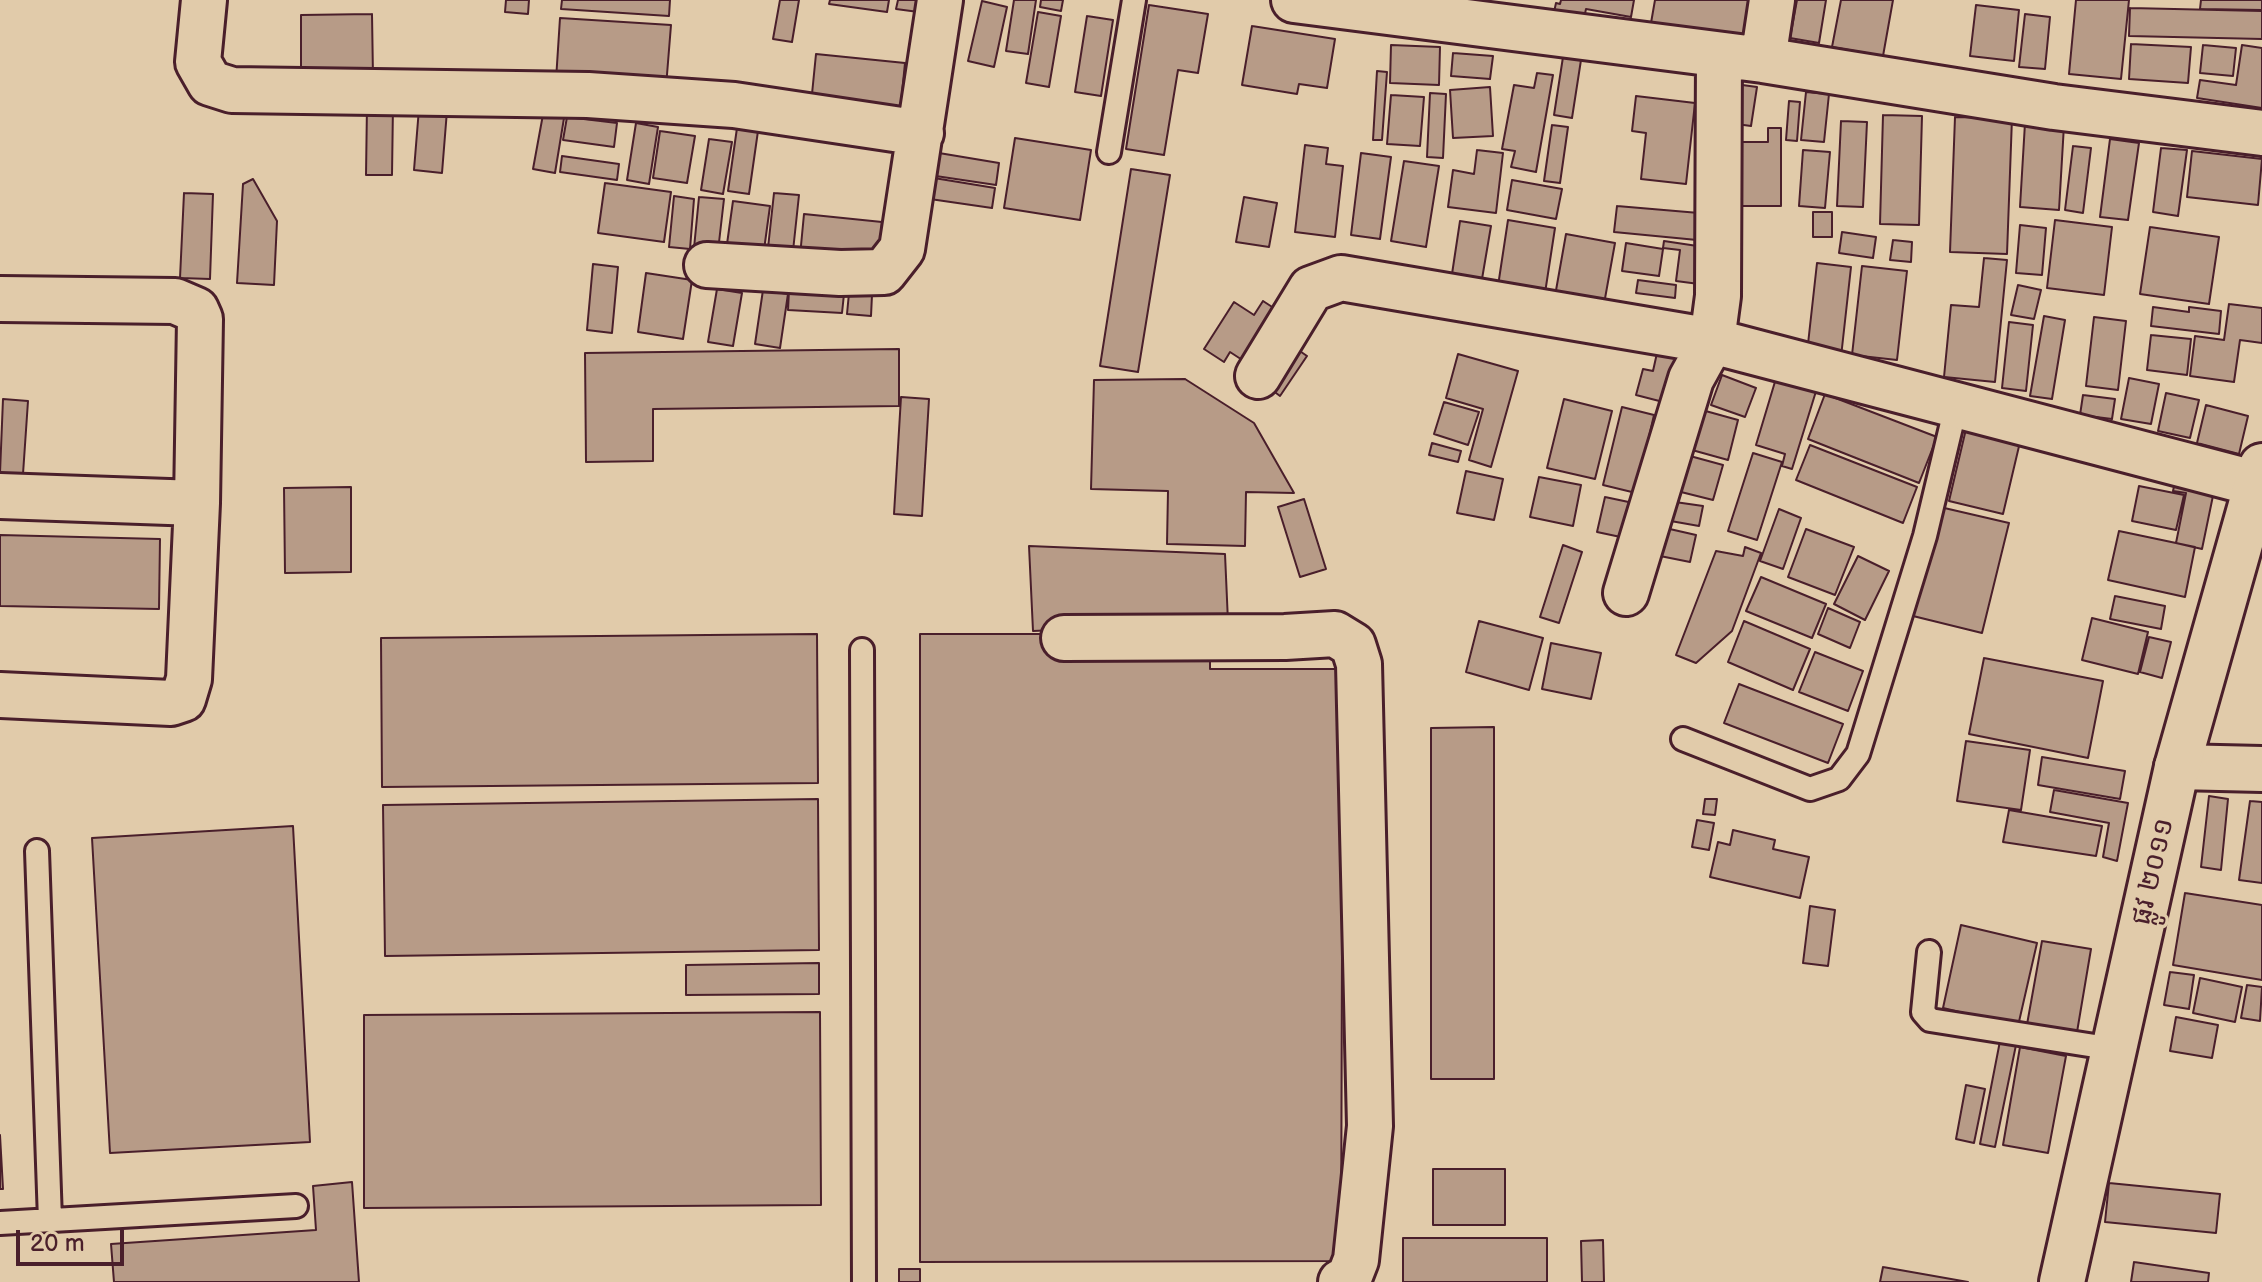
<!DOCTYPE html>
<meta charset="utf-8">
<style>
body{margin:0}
#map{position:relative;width:2262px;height:1282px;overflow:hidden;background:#e1cbaa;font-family:"Balsamiq Sans",sans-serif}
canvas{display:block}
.scale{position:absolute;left:16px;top:1230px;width:108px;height:36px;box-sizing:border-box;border:4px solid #4a1f2b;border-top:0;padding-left:10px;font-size:24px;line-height:28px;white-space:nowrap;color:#4a1f2b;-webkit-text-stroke:6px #e1cbaa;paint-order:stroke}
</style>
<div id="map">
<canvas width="2262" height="1282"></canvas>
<div class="scale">20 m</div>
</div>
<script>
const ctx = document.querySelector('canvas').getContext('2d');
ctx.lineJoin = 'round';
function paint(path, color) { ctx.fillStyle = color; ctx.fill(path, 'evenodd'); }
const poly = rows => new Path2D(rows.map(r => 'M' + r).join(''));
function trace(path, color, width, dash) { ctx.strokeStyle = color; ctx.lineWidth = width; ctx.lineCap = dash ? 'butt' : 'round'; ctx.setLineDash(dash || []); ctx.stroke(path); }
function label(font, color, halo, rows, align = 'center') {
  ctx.font = font + ' "Balsamiq Sans","Noto Sans Khmer",sans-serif'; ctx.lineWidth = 7; ctx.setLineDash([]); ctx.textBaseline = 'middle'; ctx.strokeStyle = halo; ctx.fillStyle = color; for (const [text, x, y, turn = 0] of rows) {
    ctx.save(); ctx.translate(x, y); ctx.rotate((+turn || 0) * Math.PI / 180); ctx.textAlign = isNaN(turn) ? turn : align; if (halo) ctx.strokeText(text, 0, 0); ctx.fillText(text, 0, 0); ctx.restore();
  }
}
const building = poly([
 [506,0,529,0,528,14,505,12,506,0],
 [562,0,670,0,669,16,561,9,562,0],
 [780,0,799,0,792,42,773,39,780,0],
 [830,0,889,0,887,12,829,4,830,0],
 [898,0,927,0,926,13,896,9,898,0],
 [1014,0,1036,0,1028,54,1006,51,1014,0],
 [1041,0,1063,0,1061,11,1040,7,1041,0],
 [1561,0,1634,0,1631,17,1586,9,1584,18,1554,12,1556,3,1560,4,1561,0],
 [1655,0,1750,0,1744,39,1651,23,1655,0],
 [1797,0,1826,0,1819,43,1790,38,1797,0],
 [1841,0,1893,0,1883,56,1832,47,1841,0],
 [2076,0,2129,0,2121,79,2069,74,2076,0],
 [2201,0,2262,0,2262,10,2200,9,2201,0],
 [982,1,1007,7,994,67,968,61,982,1],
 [1149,5,1208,14,1198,73,1178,70,1164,155,1126,149,1149,5],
 [1976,5,2019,10,2014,61,1970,56,1976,5],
 [2130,8,2262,11,2262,39,2129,36,2130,8],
 [1038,12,1061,16,1049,87,1026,83,1038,12],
 [372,14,373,77,301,78,301,15,372,14],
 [2025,14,2050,17,2045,69,2019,67,2025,14],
 [1087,16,1113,20,1101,96,1075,92,1087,16],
 [560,18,671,25,666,87,556,80,560,18],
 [1252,26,1335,39,1327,88,1299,84,1297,94,1242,85,1252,26],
 [2131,44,2191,47,2188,83,2129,79,2131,44],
 [1391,45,1440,47,1439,85,1390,83,1391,45],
 [2203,45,2236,48,2233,76,2200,73,2203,45],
 [2242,45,2262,48,2262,108,2197,98,2200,80,2236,85,2242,45],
 [1453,53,1493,56,1490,79,1451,76,1453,53],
 [816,54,905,63,900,113,811,104,816,54],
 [1563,57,1581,60,1572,118,1554,115,1563,57],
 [1377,71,1387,72,1382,140,1373,140,1377,71],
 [1537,73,1553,75,1536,172,1511,167,1515,151,1502,149,1514,85,1534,88,1537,73],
 [1735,84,1757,87,1751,126,1729,123,1735,84],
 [1490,87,1493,136,1453,138,1450,90,1490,87],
 [1806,92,1829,94,1824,142,1801,140,1806,92],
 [1430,93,1446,94,1443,158,1427,157,1430,93],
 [1391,95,1424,97,1420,146,1387,144,1391,95],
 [420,96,448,98,442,173,414,170,420,96],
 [1636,96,1695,103,1686,184,1641,179,1646,133,1632,131,1636,96],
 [1789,101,1800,102,1797,141,1786,140,1789,101],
 [367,105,393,105,392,175,366,175,367,105],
 [544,109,565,112,555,173,533,169,544,109],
 [1883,115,1922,116,1919,225,1880,224,1883,115],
 [567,117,617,123,614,147,563,140,567,117],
 [1955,117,2012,118,2007,254,1950,252,1955,117],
 [1841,121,1867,122,1863,207,1837,206,1841,121],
 [636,123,658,127,649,184,627,180,636,123],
 [2025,123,2064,125,2059,210,2020,207,2025,123],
 [1552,125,1568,127,1560,183,1544,181,1552,125],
 [737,128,758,131,749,194,728,191,737,128],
 [1768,128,1781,128,1781,206,1732,206,1732,142,1768,142,1768,128],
 [660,131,695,136,687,183,653,178,660,131],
 [1015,138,1091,150,1080,220,1004,208,1015,138],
 [709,139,732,142,723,194,701,190,709,139],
 [2110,139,2139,143,2128,220,2100,217,2110,139],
 [1305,145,1328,148,1326,164,1343,166,1335,237,1295,232,1305,145],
 [2073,146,2091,148,2083,213,2065,210,2073,146],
 [2161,148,2187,150,2178,216,2153,212,2161,148],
 [1477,150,1503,153,1496,213,1448,207,1453,170,1474,174,1477,150],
 [1803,150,1830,152,1825,208,1799,206,1803,150],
 [2192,151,2262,159,2258,205,2187,197,2192,151],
 [933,152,999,163,996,185,929,175,933,152],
 [1361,153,1391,157,1380,239,1351,235,1361,153],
 [562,156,619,164,617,180,560,172,562,156],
 [1404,161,1439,166,1426,247,1391,241,1404,161],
 [1131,169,1170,175,1138,372,1100,366,1131,169],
 [934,178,995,188,992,208,930,199,934,178],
 [253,179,277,221,274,285,237,283,243,184,253,179],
 [1512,180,1562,189,1556,219,1507,210,1512,180],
 [605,183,671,192,664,242,598,233,605,183],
 [184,193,213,194,210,279,180,278,184,193],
 [774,193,799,195,793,251,768,248,774,193],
 [674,196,694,199,690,249,669,247,674,196],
 [699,197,724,199,718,251,694,248,699,197],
 [1244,197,1277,203,1269,247,1236,242,1244,197],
 [733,201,770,206,764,250,727,244,733,201],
 [1617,206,1699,213,1697,240,1614,232,1617,206],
 [1813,212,1832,212,1832,237,1813,237,1813,212],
 [804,214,882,222,878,264,800,256,804,214],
 [1508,220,1555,228,1545,293,1498,286,1508,220],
 [2055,220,2112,227,2104,295,2047,288,2055,220],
 [1460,221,1491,226,1482,279,1452,274,1460,221],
 [2020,225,2046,228,2042,275,2016,273,2020,225],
 [2150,227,2219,237,2209,304,2140,294,2150,227],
 [1842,232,1876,237,1873,258,1839,253,1842,232],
 [1566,234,1615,243,1604,304,1555,296,1566,234],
 [1893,240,1912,242,1911,262,1890,260,1893,240],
 [1664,241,1704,247,1699,284,1676,281,1680,250,1663,248,1664,241],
 [1626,243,1663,249,1659,276,1622,271,1626,243],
 [1984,258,2007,260,1995,382,1944,377,1951,305,1979,307,1984,258],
 [1817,263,1851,267,1841,357,1807,353,1817,263],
 [593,264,618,267,612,333,587,330,593,264],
 [1862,266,1907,271,1897,360,1852,355,1862,266],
 [646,273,692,280,683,339,638,332,646,273],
 [1638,280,1676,285,1675,298,1636,293,1638,280],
 [2018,285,2041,290,2034,319,2011,315,2018,285],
 [717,289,742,293,733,346,708,342,717,289],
 [763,290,788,294,780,348,755,344,763,290],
 [789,290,844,294,842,313,788,310,789,290],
 [849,293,872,295,871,316,847,314,849,293],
 [1263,301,1286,316,1253,367,1230,352,1224,362,1204,349,1234,302,1254,315,1263,301],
 [2229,304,2262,308,2262,343,2240,340,2234,382,2190,376,2195,336,2224,340,2229,304],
 [2153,307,2189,312,2189,307,2221,311,2219,334,2151,326,2153,307],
 [2044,316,2065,320,2052,399,2030,396,2044,316],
 [2094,317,2126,321,2118,390,2086,386,2094,317],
 [2009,322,2033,325,2026,391,2002,388,2009,322],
 [2151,335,2191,339,2187,375,2147,370,2151,335],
 [1294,347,1307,356,1280,396,1268,387,1294,347],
 [899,349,899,406,653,409,653,461,586,462,585,353,899,349],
 [1657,353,1681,358,1671,404,1636,395,1643,369,1653,371,1657,353],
 [1458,354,1518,371,1491,467,1469,460,1483,409,1446,398,1458,354],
 [1722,375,1756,388,1745,417,1711,405,1722,375],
 [1777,375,1817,388,1792,469,1782,466,1785,454,1756,445,1777,375],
 [2129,378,2159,384,2151,424,2121,419,2129,378],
 [1185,379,1254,423,1294,493,1246,492,1245,546,1167,544,1168,491,1091,489,1094,380,1185,379],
 [2166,393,2199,400,2190,438,2158,431,2166,393],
 [1825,394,1937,437,1919,483,1808,439,1825,394],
 [2083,395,2115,399,2112,419,2080,415,2083,395],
 [901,397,929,399,922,516,894,514,901,397],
 [3,399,28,401,23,474,0,473,3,399],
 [1564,399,1612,411,1595,479,1547,468,1564,399],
 [1444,402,1479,412,1468,445,1434,434,1444,402],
 [2206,405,2248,416,2239,454,2197,443,2206,405],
 [1622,407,1654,415,1636,493,1603,485,1622,407],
 [1702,410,1738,420,1728,460,1692,450,1702,410],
 [1966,429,2020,442,2003,514,1949,501,1966,429],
 [1432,443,1461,451,1458,462,1429,455,1432,443],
 [1810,445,1917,487,1903,523,1796,480,1810,445],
 [1753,453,1782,462,1757,540,1728,531,1753,453],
 [1690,456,1723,465,1713,500,1681,492,1690,456],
 [1466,471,1503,479,1494,520,1457,513,1466,471],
 [1539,477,1581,485,1573,526,1530,517,1539,477],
 [2176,478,2215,486,2202,549,2176,543,2186,493,2173,491,2176,478],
 [2139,486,2184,495,2176,530,2132,521,2139,486],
 [351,487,351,572,285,573,284,488,351,487],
 [1605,497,1638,504,1630,539,1597,532,1605,497],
 [1304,499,1326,569,1300,577,1278,507,1304,499],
 [1668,501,1703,506,1699,526,1665,520,1668,501],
 [1940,507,2009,523,1982,633,1913,616,1940,507],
 [1779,509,1801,518,1783,569,1760,561,1779,509],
 [1661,527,1696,535,1690,562,1655,555,1661,527],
 [1806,529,1854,547,1835,595,1788,577,1806,529],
 [2119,531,2195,547,2185,597,2108,580,2119,531],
 [0,535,160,539,159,609,0,606,0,535],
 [1563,545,1582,552,1559,623,1540,617,1563,545],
 [1029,546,1225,554,1228,622,1033,631,1029,546],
 [1745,547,1761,553,1732,631,1696,663,1676,655,1716,551,1743,556,1745,547],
 [1858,556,1889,571,1865,620,1834,604,1858,556],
 [1761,577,1826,604,1812,638,1746,611,1761,577],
 [2115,596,2165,606,2161,629,2110,619,2115,596],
 [1828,608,1860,622,1850,648,1818,634,1828,608],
 [2092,618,2148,632,2138,674,2082,660,2092,618],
 [1479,621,1543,638,1529,690,1466,672,1479,621],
 [1744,621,1810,649,1793,690,1728,662,1744,621],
 [817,634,818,783,382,787,381,638,817,634],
 [920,634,1051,634,1210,654,1210,669,1342,669,1353,950,1342,951,1341,1261,920,1262,920,634],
 [2149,637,2171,642,2162,678,2140,672,2149,637],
 [1551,643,1601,653,1591,699,1542,689,1551,643],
 [1815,652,1863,671,1848,711,1799,692,1815,652],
 [1984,658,2103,681,2088,758,1969,734,1984,658],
 [1739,684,1843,724,1828,763,1724,723,1739,684],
 [1494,727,1494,1079,1431,1079,1431,728,1494,727],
 [1966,741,2030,750,2021,810,1957,801,1966,741],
 [2042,757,2125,771,2120,799,2038,785,2042,757],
 [2054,790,2128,803,2117,861,2103,857,2109,823,2050,812,2054,790],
 [2209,796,2228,799,2221,870,2201,867,2209,796],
 [818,799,819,950,385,956,383,805,818,799],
 [1705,799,1717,799,1715,815,1703,814,1705,799],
 [2250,801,2262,802,2262,883,2239,880,2250,801],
 [2009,810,2102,826,2096,856,2003,842,2009,810],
 [1697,820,1714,823,1709,850,1692,847,1697,820],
 [293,826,310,1142,110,1153,92,838,293,826],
 [1733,830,1775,840,1773,849,1809,857,1800,898,1710,877,1718,842,1730,845,1733,830],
 [2185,893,2262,905,2262,980,2173,965,2185,893],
 [1810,906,1835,910,1828,966,1803,963,1810,906],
 [1961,925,2037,943,2018,1026,1943,1008,1961,925],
 [2042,941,2091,949,2076,1038,2026,1030,2042,941],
 [819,963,819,994,686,995,686,965,819,963],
 [2170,972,2194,975,2189,1009,2164,1005,2170,972],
 [2200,978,2242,987,2235,1022,2193,1013,2200,978],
 [2247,985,2262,987,2260,1021,2241,1018,2247,985],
 [820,1012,821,1205,364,1208,364,1015,820,1012],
 [2176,1017,2218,1025,2212,1058,2170,1051,2176,1017],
 [2000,1041,2016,1045,1995,1147,1980,1144,2000,1041],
 [2020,1047,2066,1056,2048,1153,2003,1145,2020,1047],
 [1966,1085,1985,1089,1974,1143,1956,1139,1966,1085],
 [0,1135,3,1189,0,1189,0,1135],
 [1433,1169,1505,1169,1505,1225,1433,1225,1433,1169],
 [352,1182,359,1282,114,1282,111,1244,316,1230,313,1186,352,1182],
 [2109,1183,2220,1194,2216,1233,2105,1222,2109,1183],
 [1403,1238,1547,1238,1547,1282,1403,1282,1403,1238],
 [1603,1240,1604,1282,1582,1282,1581,1241,1603,1240],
 [2134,1262,2209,1273,2208,1282,2131,1282,2134,1262],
 [1883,1267,1968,1282,1880,1282,1883,1267],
 [899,1269,920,1269,920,1282,899,1282,899,1269]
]);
paint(building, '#b79b87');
trace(building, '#4a1f2b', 2);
const service = poly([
 [1109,152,1134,0],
 [862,650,864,1282],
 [1683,739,1810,789,1839,779,1858,754,1925,536,1956,406],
 [37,851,50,1220],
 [1929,952,1923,1012,1930,1020,2114,1049],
 [0,1223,296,1206]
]);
const minor = poly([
 [204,0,198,62,210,83,232,90,588,95,734,105,921,133],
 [1294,0,1763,60,2054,107,2262,133],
 [1763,60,1772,0],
 [707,265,840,273,884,272,902,249,940,0],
 [0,299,175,301,196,310,200,319,197,503,189,679,183,699,171,703,0,695],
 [1258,376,1311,289,1341,278,1712,341,2257,484],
 [0,496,197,503],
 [1626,593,1691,379,1712,341,1718,296,1719,55],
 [1064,638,1285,637,1335,634,1353,645,1359,664,1370,1126,1356,1260,1349,1278,1341,1282],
 [2177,767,2262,769]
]);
const secondary = poly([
 [2062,1282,2177,767,2262,466]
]);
trace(service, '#4a1f2b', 28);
trace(minor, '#4a1f2b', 50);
trace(secondary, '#4a1f2b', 50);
trace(service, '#e1cbaa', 22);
trace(minor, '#e1cbaa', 44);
trace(secondary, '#e1cbaa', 44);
label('28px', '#4a1f2b', '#e1cbaa', [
 ["ផ្លូវ ២០១១",2154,872,-77]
]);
</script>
